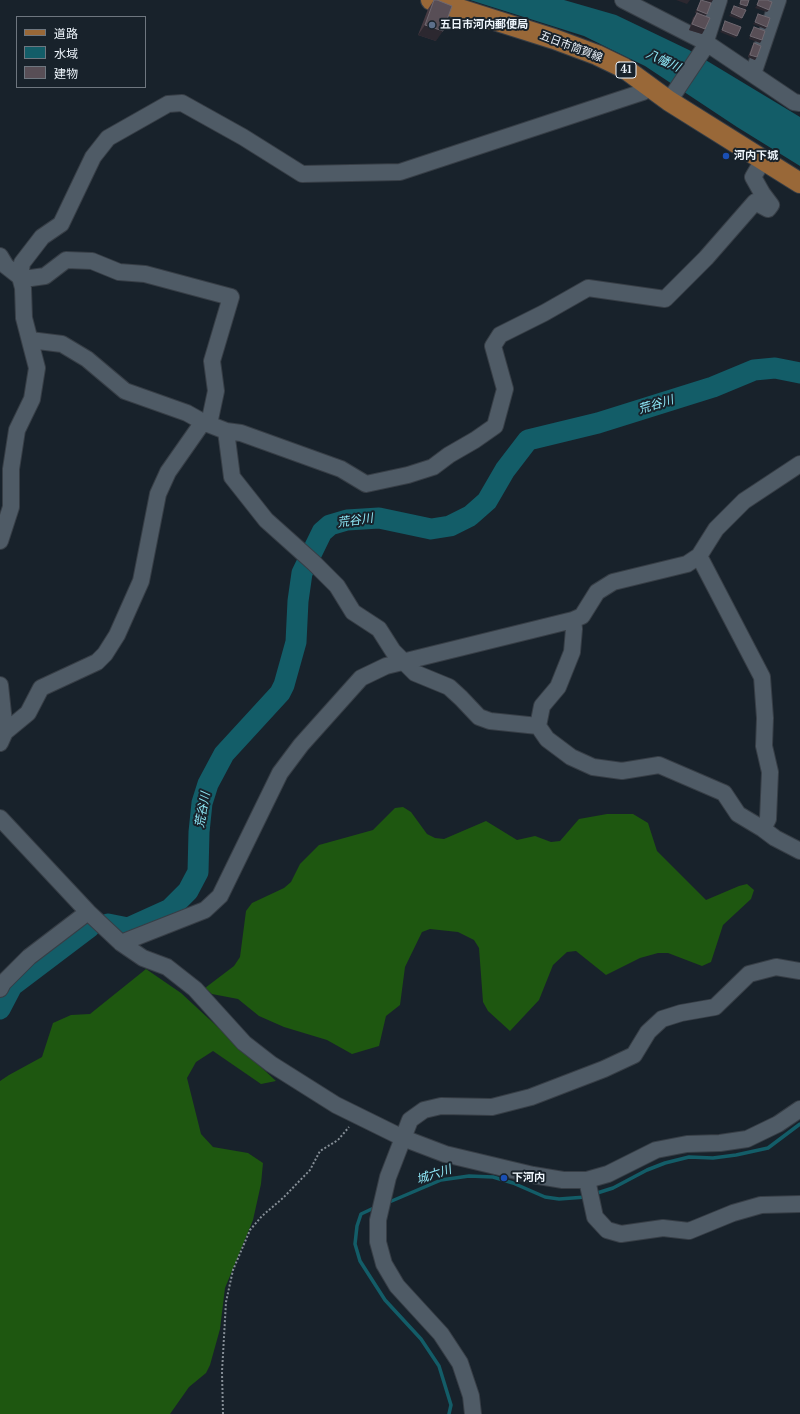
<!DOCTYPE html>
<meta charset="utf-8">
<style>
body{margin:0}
#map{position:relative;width:800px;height:1414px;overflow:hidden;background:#18222b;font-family:"Libre Baskerville","Noto Sans JP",serif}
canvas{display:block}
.legend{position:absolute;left:16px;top:16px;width:130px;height:72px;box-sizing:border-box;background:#18222b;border:1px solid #6e767f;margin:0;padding:5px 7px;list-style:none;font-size:12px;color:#eef5fc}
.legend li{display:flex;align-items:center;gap:8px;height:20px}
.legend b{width:20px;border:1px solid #6e767f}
</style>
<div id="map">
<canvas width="800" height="1414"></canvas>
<ul class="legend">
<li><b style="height:5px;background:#996838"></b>道路</li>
<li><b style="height:11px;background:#135d68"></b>水域</li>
<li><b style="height:11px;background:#584e56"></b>建物</li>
</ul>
</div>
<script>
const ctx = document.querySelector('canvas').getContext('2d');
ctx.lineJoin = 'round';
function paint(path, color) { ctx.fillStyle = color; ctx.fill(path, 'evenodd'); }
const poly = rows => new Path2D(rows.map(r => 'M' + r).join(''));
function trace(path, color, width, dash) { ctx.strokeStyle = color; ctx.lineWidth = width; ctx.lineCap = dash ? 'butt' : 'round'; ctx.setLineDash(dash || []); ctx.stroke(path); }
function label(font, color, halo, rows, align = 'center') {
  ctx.font = font + ' "Libre Baskerville","Noto Sans JP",serif'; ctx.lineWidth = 4; ctx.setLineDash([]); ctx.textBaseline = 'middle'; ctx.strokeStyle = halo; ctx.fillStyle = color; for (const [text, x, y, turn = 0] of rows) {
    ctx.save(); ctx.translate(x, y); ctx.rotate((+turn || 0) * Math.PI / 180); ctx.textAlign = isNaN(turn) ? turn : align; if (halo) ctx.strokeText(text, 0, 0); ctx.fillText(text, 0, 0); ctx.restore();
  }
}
paint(poly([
 [403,807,411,812,427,834,435,838,444,839,486,821,517,840,535,836,551,842,560,841,579,819,607,814,633,814,648,823,657,851,706,900,739,886,747,884,754,890,751,899,723,925,711,962,702,966,668,953,658,953,640,958,606,975,576,951,567,952,553,965,539,1000,510,1031,488,1011,483,1002,479,948,474,940,458,932,430,929,422,932,405,967,400,1005,386,1016,379,1046,352,1054,327,1040,284,1027,259,1016,238,999,212,994,205,988,234,966,240,957,246,911,252,903,284,888,291,882,300,864,319,845,373,830,395,808],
 [146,969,181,993,276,1081,261,1084,213,1051,196,1062,187,1078,201,1134,213,1147,248,1153,263,1163,261,1184,253,1220,225,1288,220,1329,210,1365,206,1373,189,1387,170,1414,0,1414,0,1081,9,1075,42,1057,53,1023,71,1015,90,1014]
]), '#1e5710');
paint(poly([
 [470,0,564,0,616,15,689,50,800,117,800,166,737,127,645,66,584,36]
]), '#135d68');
trace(poly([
 [594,1194,613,1188,647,1170,665,1163,689,1157,713,1158,736,1155,768,1148,800,1124],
 [387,1203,441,1180,469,1176,493,1177,513,1183,545,1197,559,1199,586,1197],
 [376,1207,361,1214,357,1226,355,1244,360,1261,385,1300,421,1339,439,1366,451,1405,449,1414]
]), '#135d68', 3.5);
trace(poly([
 [108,924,128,928,170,909,188,891,198,872,199,832,202,803,208,784,224,754,280,693,284,685,296,642,298,601,302,573,322,532,330,525,347,520,379,518,431,529,450,526,470,516,487,501,505,470,528,440,598,423,713,387,754,370,775,368,800,373],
 [0,1009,12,986,90,927]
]), '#135d68', 21);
const minor = poly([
 [623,0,705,42,794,102,800,103],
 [753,74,778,0],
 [669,101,703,50,719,0],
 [0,256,6,266,20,277,23,288,24,318,37,368,32,399,17,430,11,469,11,507,0,541],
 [30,340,62,344,87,359,125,391,187,413,203,422,226,431,241,433,341,469,366,484,408,475,433,467,449,455,475,440,495,426,505,389,493,346,500,335,544,313,588,288,665,299,706,258,755,202,768,209,771,205,762,193,753,177,763,160],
 [209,424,216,391,212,361,231,297,145,274,119,272,92,261,66,260,45,276,31,278,20,277,22,263,42,237,61,224,93,157,108,138,168,104,182,103,243,137,302,174,400,172,643,92,650,86],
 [226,431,232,477,266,520,314,563,337,586,353,612,379,629,393,651,415,673,449,687,461,698,479,717,490,721,538,726,547,739,571,757,593,767,622,771,659,765,724,793,738,814,763,829,775,838,800,851],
 [699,556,762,677,765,718,764,746,770,772,768,819,763,829],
 [0,685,5,732,0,743],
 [538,726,542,706,558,687,572,652,574,629,573,620],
 [5,732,28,713,41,688,97,662,105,654,117,635,141,581,158,494,168,472,203,422],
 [0,818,88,912,121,943,143,958,167,967,195,989,244,1043,271,1064,336,1105,403,1138,445,1154,533,1175,563,1180,587,1180,608,1174,656,1150,687,1144,720,1143,747,1139,778,1124,800,1109],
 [121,943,205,910,220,896,280,773,301,745,361,678,386,666,573,620,582,616,597,592,613,582,687,564,699,556,716,529,744,501,800,464],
 [0,989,3,983,29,957,88,912],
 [587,1180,595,1217,607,1230,621,1234,663,1228,689,1231,733,1213,761,1205,800,1204],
 [473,1414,471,1396,460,1363,441,1334,397,1286,384,1264,378,1242,378,1220,388,1177,410,1120,424,1110,441,1106,492,1107,531,1097,604,1069,634,1055,648,1032,662,1019,681,1013,715,1007,749,974,776,967,800,971]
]);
const major = poly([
 [431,0,554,39,597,55,624,68,669,101,800,183]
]);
trace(minor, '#373e46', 18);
trace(major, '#373e46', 22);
trace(poly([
 [223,1414,222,1372,226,1302,233,1270,250,1230,262,1216,283,1198,310,1170,320,1151,338,1140,349,1127]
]), '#858e96', 2, [2, 2]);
trace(minor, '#4f5b66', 16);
trace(major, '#996838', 20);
paint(poly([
 [434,0,436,41,418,35,428,9],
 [701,0,707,14,705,16,702,34,689,30,693,18,697,13,695,13],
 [754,43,755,60,748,57,752,46]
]), '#463a42');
paint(poly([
 [676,0,690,0,687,4],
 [704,0,713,0,711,3],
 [740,4,747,6,745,9,738,6],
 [757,5,769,10,767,12,755,8],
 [697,10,707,14,705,16,695,13],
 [731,13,742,18,741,20,729,16],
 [755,22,767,27,765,29,753,24],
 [692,24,705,29,702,34,689,30],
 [425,25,443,31,436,41,418,35],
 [722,30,737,36,735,38,720,32],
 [750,36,762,40,760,43,749,39],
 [750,55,757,57,755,60,748,57]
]), '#2c2830');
const building = poly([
 [434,0,437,0,452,6,443,31,425,25,434,0],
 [701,0,711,3,707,14,697,10,701,0],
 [741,0,749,0,747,6,740,4,741,0],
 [759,0,767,0,772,2,769,10,757,5,759,0],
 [734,6,746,10,742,18,731,13,734,6],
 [697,13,710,18,705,29,692,24,697,13],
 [758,14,770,18,767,27,755,22,758,14],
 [725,21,741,27,737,36,722,30,725,21],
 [754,27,765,31,762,40,750,36,754,27],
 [754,43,761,46,757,57,750,55,754,43]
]);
paint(building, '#584e56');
trace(building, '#6f6870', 1);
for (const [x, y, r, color] of [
 [432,25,4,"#5c6f8a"],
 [726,156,4,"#1a4fb4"],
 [504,1178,4,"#1a4fb4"]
]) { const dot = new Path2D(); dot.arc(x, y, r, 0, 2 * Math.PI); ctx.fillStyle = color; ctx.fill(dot); trace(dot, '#18222b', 1.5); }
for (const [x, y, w] of [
 [626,70,20]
]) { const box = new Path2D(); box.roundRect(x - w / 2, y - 8, w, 16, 3); ctx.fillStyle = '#18222b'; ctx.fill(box); trace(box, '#eef5fc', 1); }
label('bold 10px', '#eef5fc', null, [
 ["41",626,70]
]);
label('bold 11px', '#eef5fc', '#18222b', [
 ["五日市河内郵便局",440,25],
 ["河内下城",734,156],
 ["下河内",512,1178]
], 'left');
label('11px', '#eef5fc', '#18222b', [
 ["五日市筒賀線",571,47,21]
]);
label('italic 12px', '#8fe8f7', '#18222b', [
 ["八幡川",663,61,25],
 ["荒谷川",656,405,-17],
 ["荒谷川",355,521,-8],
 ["荒谷川",203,810,-80],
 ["城六川",434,1175,-18]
]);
</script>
